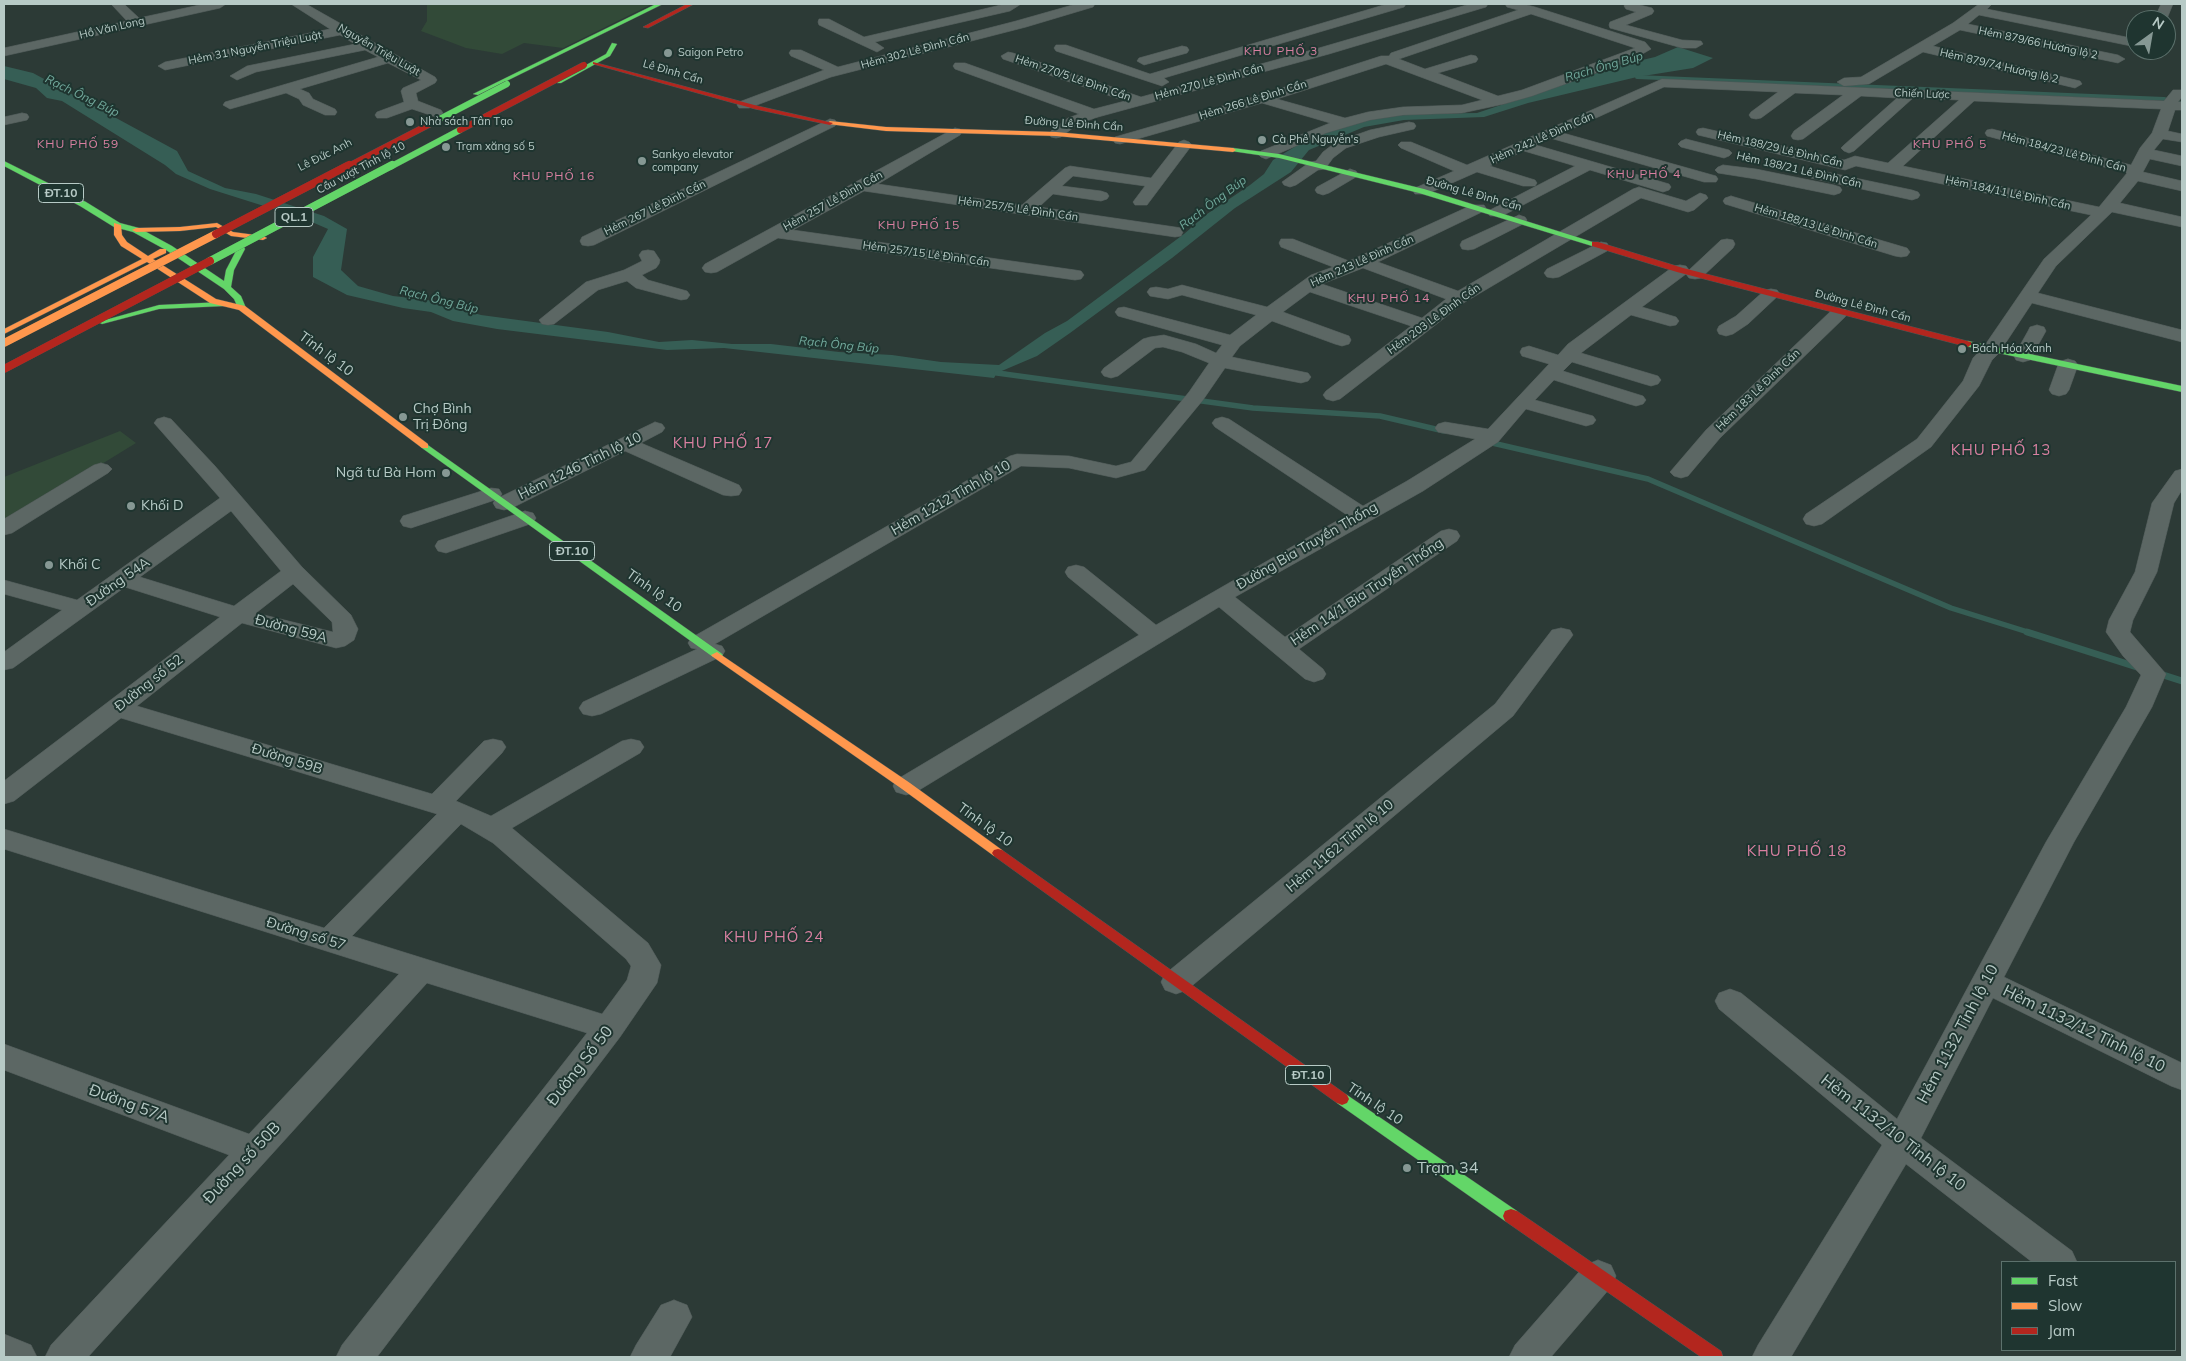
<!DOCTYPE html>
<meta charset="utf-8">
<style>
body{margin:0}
#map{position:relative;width:2186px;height:1361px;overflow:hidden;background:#2c3a36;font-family:Mulish,sans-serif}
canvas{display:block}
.frame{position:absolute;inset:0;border:5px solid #b7cac6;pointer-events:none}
.legend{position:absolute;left:2001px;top:1261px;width:175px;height:90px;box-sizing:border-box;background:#1f3530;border:1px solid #5c716c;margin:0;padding:6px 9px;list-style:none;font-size:15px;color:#b7cac6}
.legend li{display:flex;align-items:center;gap:10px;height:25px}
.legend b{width:25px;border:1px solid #5c716c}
.north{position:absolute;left:2126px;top:10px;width:50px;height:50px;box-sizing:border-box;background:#1f3530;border:1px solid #5c716c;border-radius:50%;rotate:32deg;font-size:14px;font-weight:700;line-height:20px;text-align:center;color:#b7cac6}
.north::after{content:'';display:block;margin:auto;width:18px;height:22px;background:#869894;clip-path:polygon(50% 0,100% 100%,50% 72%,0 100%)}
</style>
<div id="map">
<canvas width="2186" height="1361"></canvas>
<div class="frame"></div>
<ul class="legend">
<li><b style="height:6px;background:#63d668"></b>Fast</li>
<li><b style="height:6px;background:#ff974d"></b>Slow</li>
<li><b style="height:6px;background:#b3261e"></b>Jam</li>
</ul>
<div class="north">N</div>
</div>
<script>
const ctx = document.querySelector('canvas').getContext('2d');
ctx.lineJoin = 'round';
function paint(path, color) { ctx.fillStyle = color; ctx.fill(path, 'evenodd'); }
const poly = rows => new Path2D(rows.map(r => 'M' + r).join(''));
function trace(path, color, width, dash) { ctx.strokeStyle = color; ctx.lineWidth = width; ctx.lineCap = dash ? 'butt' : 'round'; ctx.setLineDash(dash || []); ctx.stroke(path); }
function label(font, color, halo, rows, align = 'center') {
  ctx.font = font + ' Mulish,sans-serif'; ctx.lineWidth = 4; ctx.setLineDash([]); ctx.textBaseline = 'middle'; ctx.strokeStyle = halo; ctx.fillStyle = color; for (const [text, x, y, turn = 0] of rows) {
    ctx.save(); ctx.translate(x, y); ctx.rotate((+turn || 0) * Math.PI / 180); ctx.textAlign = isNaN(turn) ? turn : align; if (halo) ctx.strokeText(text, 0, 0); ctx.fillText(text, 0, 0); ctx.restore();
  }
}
paint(poly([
 [427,4,652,4,563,48,524,43,502,54,466,48,421,31,427,21],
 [120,431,136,443,4,524,4,477]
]), '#324a38');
paint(poly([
 [1678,47,1713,58,1693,68,1637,77,1528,103,1484,117,1404,120,1364,127,1309,150,1291,172,1235,208,1172,258,1070,333,1037,356,997,373,994,378,724,348,667,350,497,329,453,321,431,312,403,308,347,295,313,277,313,257,328,229,305,219,210,189,176,174,165,165,62,101,47,98,36,88,4,79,4,66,33,73,177,151,188,171,225,188,256,194,324,216,347,229,341,270,358,286,393,296,428,300,481,315,608,332,659,342,692,340,732,344,771,344,839,352,892,355,941,362,999,365,1045,333,1067,321,1184,234,1207,214,1250,185,1264,174,1273,160,1311,137,1366,118,1406,114,1477,113,1621,65,1655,57]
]), '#365e55');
trace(poly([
 [1637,77,2164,99,2182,104]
]), '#365e55', 4);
trace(poly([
 [997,373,1006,374]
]), '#365e55', 4.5);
trace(poly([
 [997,373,1253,408,1380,416,1444,431],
 [1488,442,1648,479,1951,608,2031,633]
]), '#365e55', 5.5);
trace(poly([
 [2027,632,2140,668],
 [2157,673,2182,681]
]), '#365e55', 7);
const street = poly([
 [111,4,124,4,139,18,204,4,226,4,220,8,4,56,4,48,127,21,111,4],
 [291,4,306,4,435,77,437,80,435,83,416,93,418,101,441,110,443,113,441,116,436,117,412,109,387,118,377,118,375,115,377,112,404,102,401,91,403,88,421,80,388,63,300,89,309,93,313,99,335,109,337,112,335,115,325,115,303,105,299,99,286,93,230,109,223,105,225,102,378,57,365,50,256,72,237,80,230,76,247,66,355,44,340,35,165,70,158,66,165,62,330,29,291,4],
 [1005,4,1021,4,1010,11,875,42,884,48,877,52,819,25,818,22,819,19,829,19,864,37,1005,4],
 [1076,4,1095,4,1093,7,1026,27,831,77,749,108,739,108,737,105,739,102,824,70,791,56,789,53,791,50,801,50,838,67,1016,21,1076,4],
 [1387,4,1406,4,1404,7,1164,78,1169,82,1162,86,1056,51,1054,48,1056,45,1066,45,1150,74,1387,4],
 [1470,4,1488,4,1486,7,1329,54,1098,117,1078,124,1061,137,1056,138,1051,137,1049,134,1051,131,1068,118,1079,114,955,69,953,66,955,63,965,63,1094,109,1125,101,1003,59,1001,56,1008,52,1013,53,1141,97,1319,48,1470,4],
 [1505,4,1523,4,1535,7,1645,42,1651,49,1632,60,1532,96,1504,104,1462,113,1403,115,1370,120,1326,133,1266,159,1261,157,1258,154,1261,151,1330,123,1262,103,1120,144,1115,143,1113,140,1115,137,1257,96,1381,56,1389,56,1391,53,1518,10,1507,7,1505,4],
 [1531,14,1635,48,1522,90,1498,96,1438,73,1476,62,1478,59,1476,56,1471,55,1425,69,1399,59,1531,14],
 [1386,64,1482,100,1462,105,1403,107,1368,112,1345,118,1277,99,1386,64],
 [1625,4,1636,4,1652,8,1654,11,1652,14,1626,25,1682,40,1701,41,1703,44,1696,48,1682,48,1610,28,1609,25,1610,22,1636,12,1626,9,1624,6,1625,4],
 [1979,4,1992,4,1987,9,2136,39,2136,47,1979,15,1968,24,2118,55,2125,59,2118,63,1960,30,1933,46,2080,81,2082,84,2075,88,1923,52,1869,84,1844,86,1837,82,1844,78,1861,77,1953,23,1979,4],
 [2161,4,2173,4,2166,21,2154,20,2161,4],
 [1182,46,1187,47,1189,50,1187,53,1144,65,1137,61,1139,58,1182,46],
 [1662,79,2164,101,2173,90,2182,90,2182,97,2178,102,2182,102,2182,110,2175,110,2168,131,2182,134,2182,142,2163,139,2154,150,2182,156,2182,166,2150,159,2143,172,2182,181,2182,191,2138,181,2120,203,2182,217,2182,227,2112,212,2056,266,2038,293,2182,330,2182,342,2032,303,1999,353,1992,360,1979,386,1931,447,1822,524,1814,526,1806,524,1803,519,1806,514,1917,439,1963,381,1973,358,1985,345,2044,259,2091,215,1856,166,1845,170,1698,135,1696,132,1698,129,1703,128,1844,160,1855,156,1888,163,1959,100,1913,98,1854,151,1849,153,1844,151,1841,148,1844,145,1897,98,1861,96,1803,139,1798,140,1793,139,1791,136,1794,131,1843,95,1795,93,1761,118,1756,119,1751,118,1749,115,1751,112,1778,92,1664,87,1563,133,1716,176,1718,179,1716,182,1704,182,1550,138,1536,145,1669,184,1671,187,1669,190,1663,192,1590,170,1502,216,1490,216,1488,213,1490,210,1575,166,1524,151,1490,166,1535,180,1537,183,1535,186,1523,186,1477,172,1427,194,1415,194,1413,191,1415,188,1454,171,1401,148,1398,145,1401,142,1411,142,1467,165,1662,79],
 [1974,101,2161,109,2152,133,2140,148,2131,165,1992,129,1987,130,1985,133,1987,136,2127,173,2099,207,1903,166,1974,101],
 [22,113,27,114,29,117,27,120,4,125,4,117,22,113],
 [830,119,835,120,837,123,835,126,594,245,588,246,582,245,580,241,582,237,830,119],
 [1409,122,1414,123,1416,126,1414,129,1379,137,1346,148,1333,158,1325,169,1318,170,1296,185,1290,187,1284,185,1282,182,1310,162,1316,161,1323,152,1336,142,1370,130,1409,122],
 [955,128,960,129,962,132,960,135,878,184,1022,205,1065,168,1070,166,1151,178,1179,142,1184,140,1189,142,1192,145,1147,205,1135,205,1133,202,1145,186,1073,176,1062,186,1101,191,1107,193,1109,196,1107,199,1101,201,1053,194,1039,207,1175,227,1181,228,1183,232,1181,236,1175,237,864,191,793,230,1075,270,1081,271,1084,275,1081,279,1075,280,778,238,717,272,711,273,705,272,702,268,705,264,955,128],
 [1686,139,1729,150,1732,153,1729,156,1724,158,1681,147,1678,144,1681,141,1686,139],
 [1723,165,1756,169,1834,185,1840,187,1842,190,1840,193,1834,195,1756,179,1718,173,1715,170,1718,167,1723,165],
 [1350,169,1356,171,1358,174,1356,177,1329,193,1323,195,1317,193,1315,190,1317,187,1350,169],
 [1817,170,1912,190,1918,192,1920,195,1918,198,1912,200,1811,178,1809,175,1811,172,1817,170],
 [1639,187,1686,201,1700,193,1706,195,1708,198,1694,210,1688,212,1641,198,1465,302,1340,399,1333,401,1326,399,1323,395,1326,391,1411,326,1310,292,1283,312,1349,336,1351,340,1349,344,1342,346,1335,344,1272,321,1240,346,1232,357,1308,373,1311,377,1308,381,1301,383,1225,368,1203,400,1145,470,1116,478,1069,468,1021,466,715,644,722,646,725,651,722,656,601,714,592,716,583,714,579,708,583,702,697,649,691,648,688,643,691,638,1010,456,1017,454,1069,456,1116,466,1131,462,1189,392,1209,363,1182,352,1163,347,1155,348,1118,376,1111,378,1104,376,1101,372,1104,368,1143,339,1150,337,1164,335,1196,344,1216,353,1222,345,1118,316,1115,312,1118,308,1124,307,1230,335,1256,315,1182,295,1168,299,1150,296,1147,292,1150,288,1156,287,1168,289,1182,285,1267,307,1311,275,1333,267,1281,247,1279,243,1281,239,1293,239,1349,261,1472,205,1484,205,1486,208,1484,211,1378,262,1458,291,1633,189,1639,187],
 [1363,268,1446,299,1422,318,1322,284,1363,268],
 [1731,196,1907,248,1910,252,1907,256,1901,257,1895,256,1725,204,1723,201,1725,198,1731,196],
 [1519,215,1525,217,1527,220,1525,223,1474,249,1468,250,1462,249,1460,245,1462,241,1519,215],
 [1727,239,1733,240,1735,244,1733,248,1701,278,1695,279,1689,278,1686,274,1689,270,1721,240,1727,239],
 [1601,242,1607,243,1609,247,1607,251,1559,277,1553,278,1547,277,1544,273,1547,269,1601,242],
 [648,250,654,251,660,260,659,264,656,268,642,275,648,280,687,291,690,295,687,299,681,300,636,288,627,281,598,290,554,324,548,325,542,324,539,320,586,282,624,270,642,261,639,255,642,251,648,250],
 [1680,265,1686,266,1689,270,1686,274,1642,307,1676,317,1679,321,1676,325,1670,326,1631,315,1581,353,1658,376,1661,380,1658,384,1651,386,1644,384,1572,362,1563,371,1643,396,1646,400,1643,404,1636,406,1629,404,1554,380,1535,400,1593,416,1596,420,1593,424,1586,426,1526,409,1498,442,1423,491,1235,597,1285,637,1441,531,1449,529,1457,531,1460,536,1457,541,1299,649,1323,669,1326,674,1323,679,1314,682,1305,679,1219,607,916,792,906,795,896,792,893,786,896,780,1139,635,1068,577,1065,572,1068,567,1076,565,1084,567,1156,625,1347,515,1215,427,1212,423,1215,419,1222,417,1229,419,1363,506,1407,481,1475,439,1438,432,1435,428,1438,424,1445,422,1488,429,1549,364,1522,356,1520,352,1522,348,1529,346,1558,355,1568,344,1674,266,1680,265],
 [1771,289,1777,290,1780,294,1748,324,1733,334,1726,336,1719,334,1717,330,1719,326,1736,316,1765,290,1771,289],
 [1839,308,1845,309,1848,313,1845,317,1720,438,1688,476,1681,478,1674,476,1670,472,1706,430,1833,309,1839,308],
 [2037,325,2044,327,2046,331,2032,356,2030,360,2023,362,2016,360,2014,356,2028,331,2030,327,2037,325],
 [2068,359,2075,361,2078,365,2069,390,2066,394,2059,396,2052,394,2049,390,2058,365,2061,361,2068,359],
 [164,417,171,419,215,466,302,567,351,615,358,629,354,640,345,646,336,648,242,623,137,706,432,794,484,741,493,739,502,741,506,747,502,753,456,801,491,816,622,741,631,739,640,741,644,747,640,753,512,828,648,943,661,965,657,983,620,1037,377,1357,336,1357,342,1345,587,1033,427,983,88,1357,45,1357,51,1345,229,1155,4,1070,4,1044,249,1134,399,974,4,849,4,829,324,928,437,814,121,718,14,801,4,804,4,781,220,617,125,587,13,668,4,670,4,652,62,610,4,594,4,580,77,600,220,498,154,423,157,419,164,417],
 [231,511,281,571,234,606,140,577,231,511],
 [293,584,332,622,333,632,256,613,293,584],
 [461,824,493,843,626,959,631,966,627,980,602,1014,352,936,461,824],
 [655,422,662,424,665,428,662,432,641,443,739,485,742,490,739,495,731,496,723,495,625,451,512,508,504,510,496,508,493,503,495,500,411,528,403,526,400,521,403,516,491,488,499,489,502,494,500,497,655,422],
 [101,463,108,465,112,469,108,473,12,533,4,535,4,519,94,465,101,463],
 [2182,469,2182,490,2174,503,2157,572,2133,620,2130,632,2166,674,2152,707,2074,842,2004,977,2182,1063,2182,1090,2171,1086,1993,998,1921,1138,2072,1251,2077,1262,2032,1262,1906,1164,1791,1357,1752,1357,1758,1345,1882,1145,1719,1009,1715,1001,1719,993,1730,989,1741,993,1897,1119,2046,842,2126,707,2141,675,2123,656,2106,632,2109,620,2135,572,2152,503,2175,471,2182,469],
 [525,511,533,513,536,518,533,523,446,553,438,551,435,546,438,541,525,511],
 [1561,628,1570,630,1573,635,1513,716,1187,990,1176,994,1165,990,1161,982,1165,974,1495,704,1552,630,1561,628],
 [1598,1260,1611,1265,1616,1276,1611,1287,1551,1357,1509,1357,1515,1345,1585,1265,1598,1260],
 [674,1300,687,1305,692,1317,670,1357,630,1357,636,1345,661,1305,674,1300],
 [4,1334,31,1345,37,1357,4,1357,4,1334]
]);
const fast = poly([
 [656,4,663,4,478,95,473,94,656,4],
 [612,43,617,44,610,56,561,83,557,83,557,81,606,54,612,43],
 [1233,148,1279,154,1424,189,1599,244,1592,246,1419,193,1279,158,1231,151,1231,149,1233,148],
 [4,161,86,202,120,223,139,228,172,246,224,281,226,270,237,249,244,247,245,249,234,270,231,287,241,296,246,308,239,310,234,299,224,289,166,250,133,232,114,227,80,206,4,166,4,161],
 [222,302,226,304,225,306,159,309,102,324,98,322,159,305,222,302],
 [1968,341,2182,386,2182,392,1965,346,1965,342,1968,341],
 [425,443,721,653,723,655,721,657,713,657,422,448,420,446,425,443],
 [1342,1093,1347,1095,1517,1211,1519,1216,1517,1221,1511,1223,1505,1221,1337,1103,1335,1099,1337,1095,1342,1093]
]);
const slow = poly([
 [830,121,886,127,1056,132,1233,148,1236,150,1233,152,1056,136,886,131,828,124,827,123,830,121],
 [114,223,121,225,122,235,127,242,148,256,160,249,166,249,166,253,153,259,216,299,245,306,428,444,428,448,422,448,239,310,210,303,147,262,4,334,4,329,142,259,121,246,114,235,114,223],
 [217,223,233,232,263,236,267,238,263,240,231,236,216,227,180,231,136,232,132,230,136,228,180,227,217,223],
 [717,652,910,783,1002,850,1004,853,1002,856,994,856,902,789,713,657,711,655,717,652]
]);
const jam = poly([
 [687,4,694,4,648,28,643,27,687,4],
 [593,62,758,106,833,123,830,125,755,109,593,64,593,62],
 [1592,242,1598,242,1683,268,1971,342,1972,344,1968,347,1677,272,1592,246,1592,242],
 [998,849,1002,850,1347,1095,1349,1099,1347,1103,1342,1105,1337,1103,994,856,992,853,994,850,998,849],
 [1511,1209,1517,1211,1721,1351,1723,1357,1701,1357,1505,1221,1503,1216,1505,1211,1511,1209]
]);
trace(street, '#4c5755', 1);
trace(fast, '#4c5755', 1);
trace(slow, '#4c5755', 1);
trace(jam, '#4c5755', 1);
paint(street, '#5c6764');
paint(fast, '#63d668');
paint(slow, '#ff974d');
paint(jam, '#b3261e');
const fastBridgeFar1 = poly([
 [430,124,507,84],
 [390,167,460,130]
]);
const fastBridge = poly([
 [210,261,392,165]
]);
const slowBridge = poly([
 [4,343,216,234]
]);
const jamBridgeFar1 = poly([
 [460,130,584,65],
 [347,167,430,124]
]);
const jamBridge = poly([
 [216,234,349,165],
 [4,369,210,261]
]);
trace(fastBridgeFar1, '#495553', 7, []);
trace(fastBridge, '#495553', 8, []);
trace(slowBridge, '#495553', 8, []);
trace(jamBridgeFar1, '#495553', 7, []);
trace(jamBridge, '#495553', 8, []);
trace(fastBridgeFar1, '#63d668', 6);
trace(fastBridge, '#63d668', 8);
trace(slowBridge, '#ff974d', 8);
trace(jamBridgeFar1, '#b3261e', 6);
trace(jamBridge, '#b3261e', 8);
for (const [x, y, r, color] of [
 [668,53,5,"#869894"],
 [410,122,5,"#869894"],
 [1262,140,5,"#869894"],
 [446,147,5,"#869894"],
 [642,161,5,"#869894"],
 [1962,349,5,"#869894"],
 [403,417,5,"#869894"],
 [446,473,5,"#869894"],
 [131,506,5,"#869894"],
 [49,565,5,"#869894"],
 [1407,1168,5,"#869894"]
]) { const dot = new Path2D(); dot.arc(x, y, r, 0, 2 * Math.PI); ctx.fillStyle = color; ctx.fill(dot); trace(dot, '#1f3530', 2); }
label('11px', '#b7cac6', '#1f3530', [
 ["Hồ Văn Long",112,28,-13],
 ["Hẻm 879/66 Hương lộ 2",2038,43,12],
 ["Hẻm 31 Nguyễn Triệu Luật",255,48,-11],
 ["Nguyễn Triệu Luật",379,50,30],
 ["Hẻm 302 Lê Đình Cẩn",915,51,-15],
 ["Hẻm 879/74 Hương lộ 2",1999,66,13],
 ["Lê Đình Cẩn",673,72,16],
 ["Hẻm 270/5 Lê Đình Cẩn",1073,78,19],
 ["Hẻm 270 Lê Đình Cẩn",1209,82,-15],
 ["Chiến Lược",1922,94,2],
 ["Hẻm 266 Lê Đình Cẩn",1253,100,-17],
 ["Đường Lê Đình Cẩn",1074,124,4],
 ["Hẻm 242 Lê Đình Cẩn",1542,138,-24],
 ["Hẻm 188/29 Lê Đình Cẩn",1780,149,13],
 ["Hẻm 184/23 Lê Đình Cẩn",2064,152,15],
 ["Lê Đức Anh",325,155,-27],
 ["Cầu vượt Tỉnh lộ 10",361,168,-28],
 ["Hẻm 188/21 Lê Đình Cẩn",1799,170,13],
 ["Hẻm 184/11 Lê Đình Cẩn",2008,193,12],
 ["Đường Lê Đình Cẩn",1474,194,16],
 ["Hẻm 257 Lê Đình Cẩn",833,201,-29],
 ["Hẻm 267 Lê Đình Cẩn",655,208,-26],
 ["Hẻm 257/5 Lê Đình Cẩn",1018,209,8],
 ["Hẻm 188/13 Lê Đình Cẩn",1816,226,17],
 ["Hẻm 257/15 Lê Đình Cẩn",926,254,8],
 ["Hẻm 213 Lê Đình Cẩn",1362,261,-24],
 ["Đường Lê Đình Cẩn",1863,306,15],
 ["Hẻm 203 Lê Đình Cẩn",1434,319,-36],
 ["Hẻm 183 Lê Đình Cẩn",1758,390,-44]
]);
label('11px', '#b7cac6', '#1f3530', [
 ["Saigon Petro",678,53],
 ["Nhà sách Tân Tạo",420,122],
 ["Cà Phê Nguyễn's",1272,140],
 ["Trạm xăng số 5",456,147],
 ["Sankyo elevator",652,155],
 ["company",652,168],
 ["Bách Hóa Xanh",1972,349]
], 'left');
ctx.letterSpacing = '1px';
label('12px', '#d980a1', '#1f3530', [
 ["KHU PHỐ 3",1281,51],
 ["KHU PHỐ 59",78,144],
 ["KHU PHỐ 5",1950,144],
 ["KHU PHỐ 4",1644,174],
 ["KHU PHỐ 16",554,176],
 ["KHU PHỐ 15",919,225],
 ["KHU PHỐ 14",1389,298]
]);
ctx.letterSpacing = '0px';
label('italic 12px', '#71a89b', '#1f3530', [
 ["Rạch Ông Búp",1604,67,-16],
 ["Rạch Ông Búp",82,96,26],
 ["Rạch Ông Búp",1213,203,-37],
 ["Rạch Ông Búp",439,300,14],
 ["Rạch Ông Búp",839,345,6]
]);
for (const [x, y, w] of [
 [61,193,45],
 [294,217,38],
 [572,551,45],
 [1308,1075,45]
]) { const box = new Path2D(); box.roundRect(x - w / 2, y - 9.5, w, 19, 4); ctx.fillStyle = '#1f3530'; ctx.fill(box); trace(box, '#b7cac6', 1); }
label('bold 12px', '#b7cac6', null, [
 ["ĐT.10",61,193],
 ["QL.1",294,217],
 ["ĐT.10",572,551],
 ["ĐT.10",1308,1075]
]);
label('14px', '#b7cac6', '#1f3530', [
 ["Tỉnh lộ 10",326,354,37],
 ["Hẻm 1246 Tỉnh lộ 10",580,466,-26],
 ["Hẻm 1212 Tỉnh lộ 10",951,498,-30],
 ["Đường Bia Truyền Thống",1307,546,-30],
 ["Đường 54A",118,582,-35],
 ["Tỉnh lộ 10",654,591,35],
 ["Hẻm 14/1 Bia Truyền Thống",1367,592,-34],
 ["Đường 59A",291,629,15],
 ["Đường số 52",149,683,-38],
 ["Đường 59B",287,759,17],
 ["Tỉnh lộ 10",985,825,36],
 ["Hẻm 1162 Tỉnh lộ 10",1340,846,-40],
 ["Đường số 57",306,934,17],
 ["Tỉnh lộ 10",1375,1104,34]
]);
label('14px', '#b7cac6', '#1f3530', [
 ["Chợ Bình",413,409],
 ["Trị Đông",413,425],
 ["Ngã tư Bà Hom",436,473,"right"],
 ["Khối D",141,506],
 ["Khối C",59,565]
], 'left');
ctx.letterSpacing = '1px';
label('15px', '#d980a1', '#1f3530', [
 ["KHU PHỐ 17",723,443],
 ["KHU PHỐ 13",2001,450],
 ["KHU PHỐ 18",1797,851],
 ["KHU PHỐ 24",774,937]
]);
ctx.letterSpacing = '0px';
label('16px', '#b7cac6', '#1f3530', [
 ["Hẻm 1132/12 Tỉnh lộ 10",2084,1029,26],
 ["Hẻm 1132 Tỉnh lộ 10",1958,1034,-62],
 ["Đường Số 50",580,1066,-52],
 ["Đường 57A",129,1104,20],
 ["Hẻm 1132/10 Tỉnh lộ 10",1893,1133,38],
 ["Đường số 50B",242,1163,-47]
]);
label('16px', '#b7cac6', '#1f3530', [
 ["Trạm 34",1417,1168]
], 'left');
</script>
